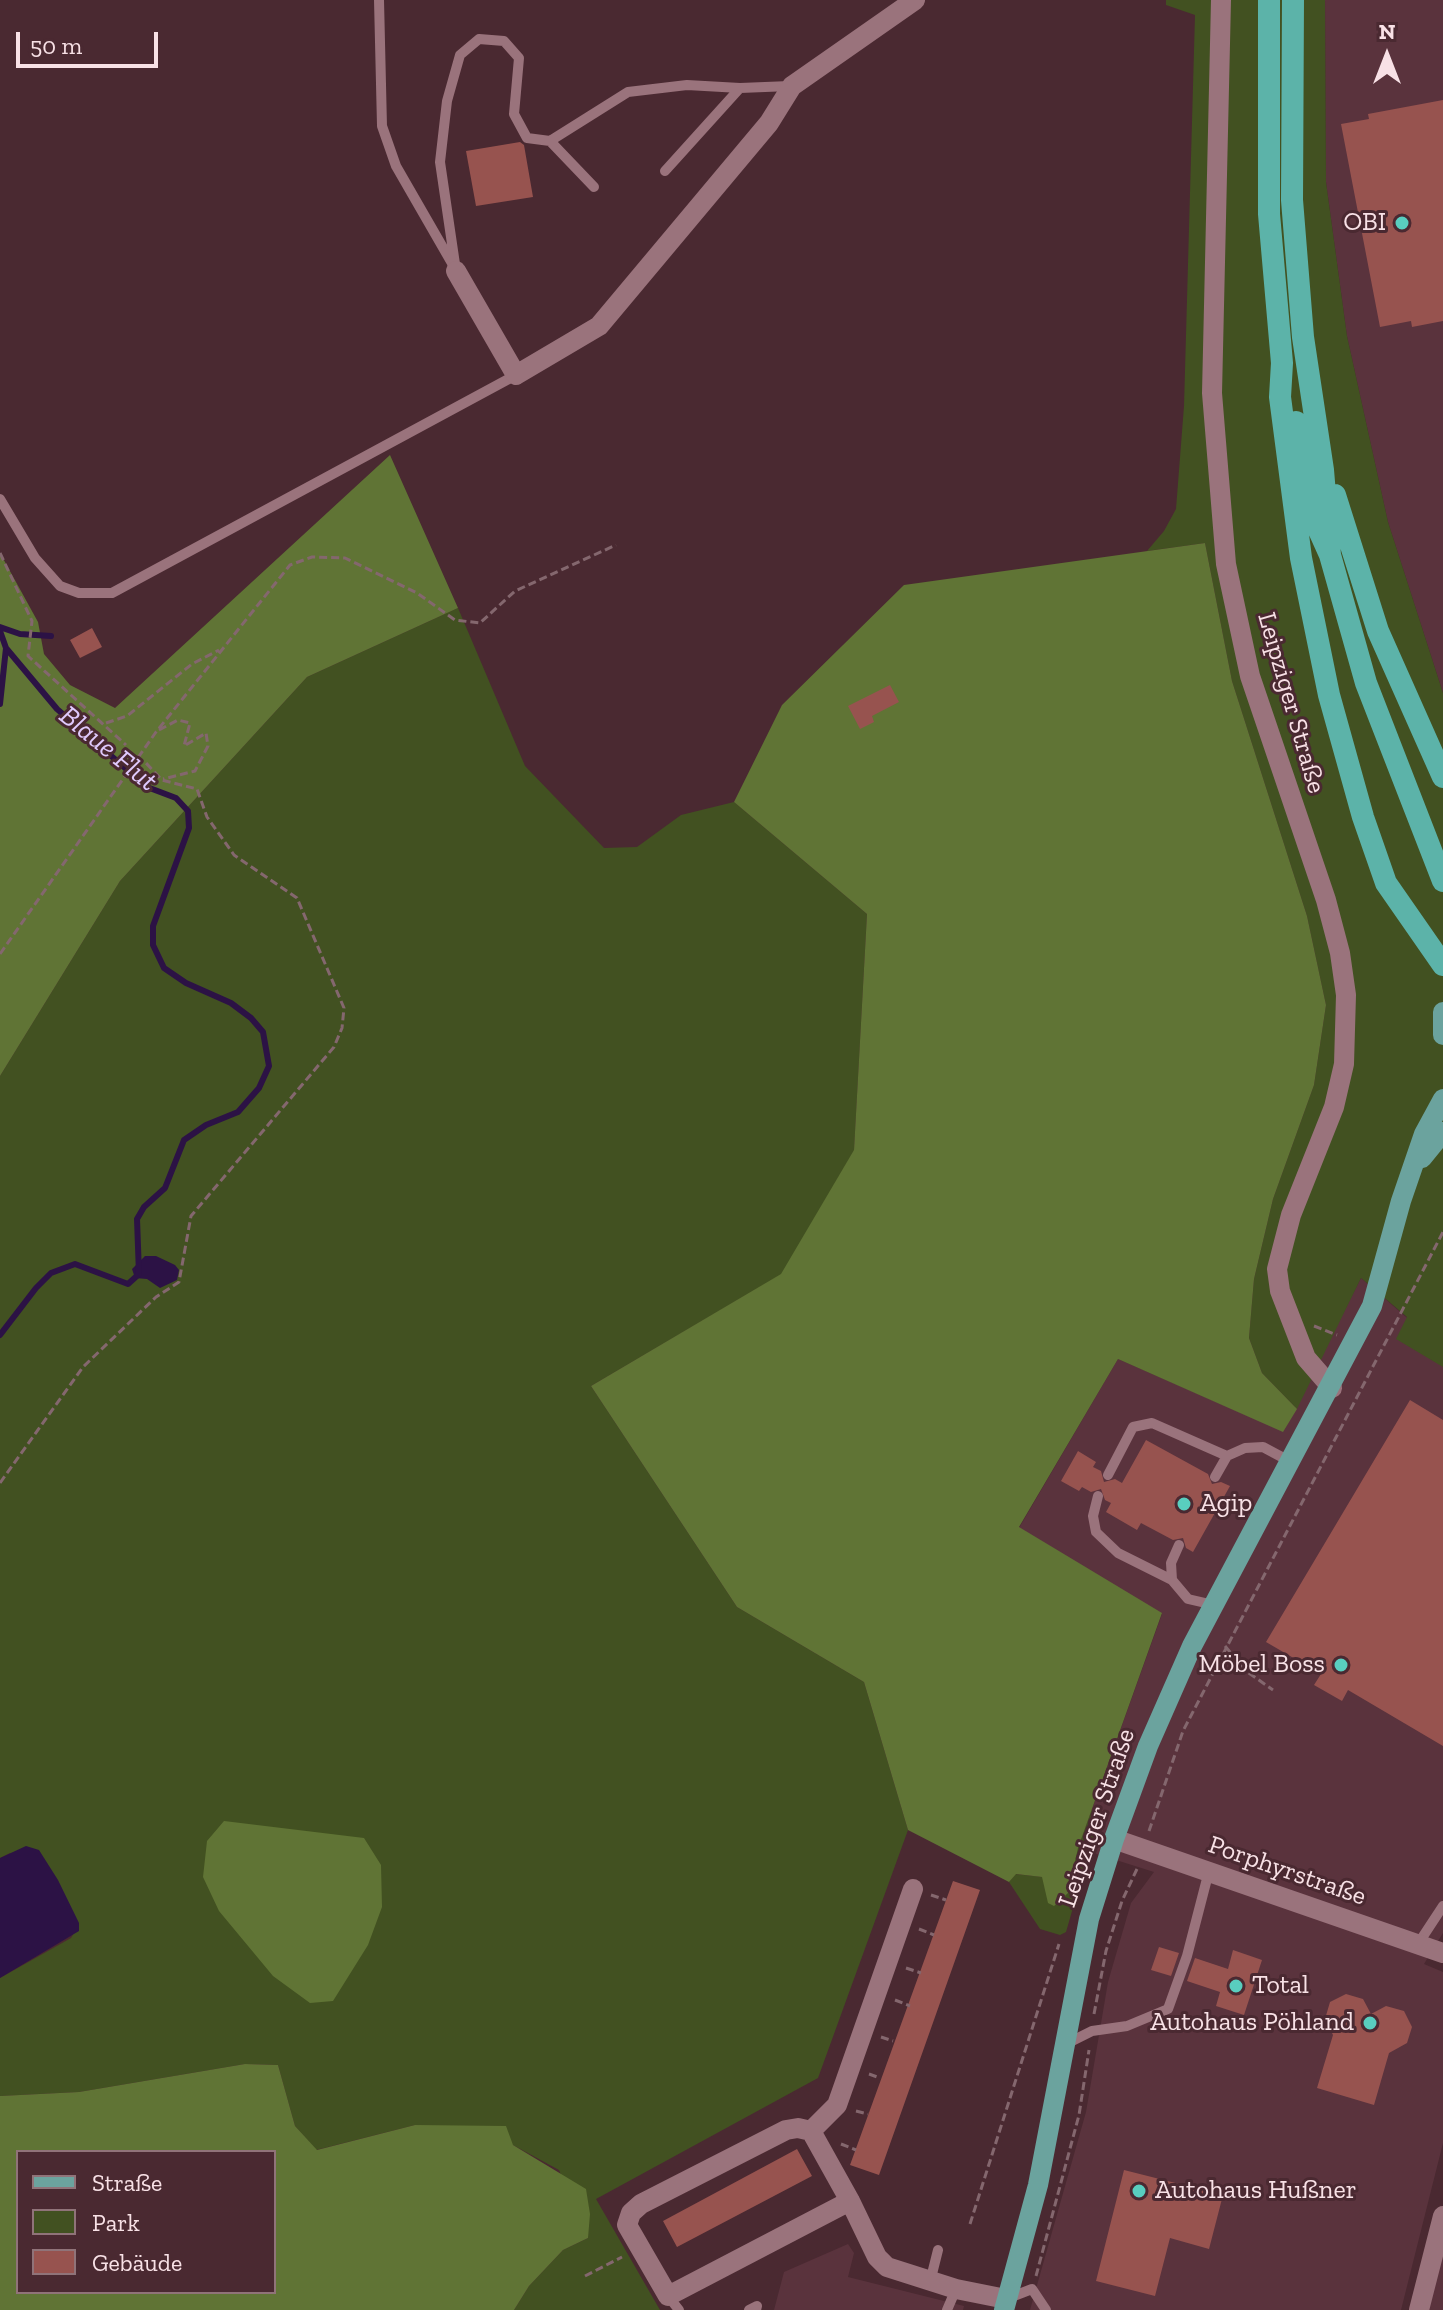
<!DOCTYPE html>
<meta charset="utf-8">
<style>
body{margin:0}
#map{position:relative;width:1443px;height:2310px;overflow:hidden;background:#4a2931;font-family:"Zilla Slab",serif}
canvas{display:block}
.legend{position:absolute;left:16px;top:2150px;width:260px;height:144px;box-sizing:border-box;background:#4a2931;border:2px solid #907379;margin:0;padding:10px 14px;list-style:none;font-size:24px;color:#f8e1e6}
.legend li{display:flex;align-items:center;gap:16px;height:40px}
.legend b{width:40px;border:2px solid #907379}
.north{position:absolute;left:1347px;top:16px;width:80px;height:80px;-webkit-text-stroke:6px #4a2931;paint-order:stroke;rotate:0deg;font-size:22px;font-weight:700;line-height:32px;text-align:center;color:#f8e1e6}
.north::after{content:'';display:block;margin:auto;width:28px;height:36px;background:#f8e1e6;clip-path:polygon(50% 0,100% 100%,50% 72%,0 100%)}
.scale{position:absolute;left:16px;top:32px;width:142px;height:36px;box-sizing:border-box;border:4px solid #f8e1e6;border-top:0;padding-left:10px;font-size:24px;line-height:28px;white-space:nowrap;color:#f8e1e6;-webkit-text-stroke:6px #4a2931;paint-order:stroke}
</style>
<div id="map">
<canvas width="1443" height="2310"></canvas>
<ul class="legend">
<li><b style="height:10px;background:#6ba39e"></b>Straße</li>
<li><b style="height:22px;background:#425121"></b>Park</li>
<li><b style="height:22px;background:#97534f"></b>Gebäude</li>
</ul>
<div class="north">N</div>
<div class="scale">50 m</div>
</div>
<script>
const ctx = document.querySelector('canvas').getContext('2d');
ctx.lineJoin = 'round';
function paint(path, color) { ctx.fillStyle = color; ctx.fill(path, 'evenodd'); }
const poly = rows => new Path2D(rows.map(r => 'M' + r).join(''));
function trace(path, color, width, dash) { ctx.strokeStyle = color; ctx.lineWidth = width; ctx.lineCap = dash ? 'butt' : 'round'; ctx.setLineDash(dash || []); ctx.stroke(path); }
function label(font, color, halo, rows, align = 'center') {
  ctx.font = font + ' "Zilla Slab",serif'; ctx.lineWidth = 6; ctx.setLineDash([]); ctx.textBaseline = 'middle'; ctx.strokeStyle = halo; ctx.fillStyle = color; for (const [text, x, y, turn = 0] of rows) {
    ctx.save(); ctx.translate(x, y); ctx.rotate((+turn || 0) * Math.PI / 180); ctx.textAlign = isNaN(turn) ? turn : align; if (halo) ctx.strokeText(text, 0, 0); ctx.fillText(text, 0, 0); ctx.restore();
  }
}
paint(poly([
 [1325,0,1443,0,1443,693,1388,522,1347,336,1326,182],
 [1361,1278,1443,1349,1443,1933,1424,1964,1443,1972,1443,2143,1401,2310,1030,2310,1086,2112,1108,1982,1131,1903,1154,1872,1078,1848,1162,1614,1019,1528,1118,1359,1283,1431],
 [848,2244,854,2253,848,2277,964,2306,963,2310,774,2310,784,2272],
 [1443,2249,1443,2310,1427,2310]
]), '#5a333d');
paint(poly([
 [1166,0,1325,0,1326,182,1347,336,1388,522,1443,693,1443,1367,1396,1339,1407,1317,1361,1278,1297,1409,1262,1373,1249,1338,1254,1279,1273,1199,1314,1085,1326,1005,1307,916,1232,681,1205,543,1147,551,1164,531,1176,509,1184,406,1195,15,1166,5],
 [458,608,525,766,604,848,637,847,681,815,734,802,867,914,854,1151,782,1274,591,1386,737,1607,864,1682,908,1830,818,2078,596,2199,660,2310,514,2310,529,2286,563,2250,588,2238,559,2170,513,2145,415,2125,316,2150,295,2126,278,2065,245,2064,79,2092,0,2096,0,1978,71,1938,79,1924,10,1853,0,1858,0,1076,120,881,307,677],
 [1092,1809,1093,1838,1066,1932,1060,1935,1040,1929,1009,1882,1015,1874,1043,1877,1078,1848]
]), '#425121');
paint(poly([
 [390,455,458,608,307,677,120,881,0,1076,0,553,38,622,44,654,70,685,115,708],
 [1205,543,1232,681,1307,916,1326,1005,1314,1085,1273,1199,1254,1279,1249,1338,1262,1373,1297,1409,1283,1432,1118,1359,1019,1527,1162,1613,1078,1848,1068,1893,1054,1906,1048,1903,1042,1877,1016,1874,1009,1882,908,1830,864,1682,737,1607,591,1386,781,1274,854,1150,867,914,734,802,782,705,904,585],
 [224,1821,364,1838,381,1865,382,1907,368,1945,333,2001,310,2003,273,1976,219,1911,203,1877,207,1841],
 [245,2064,278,2065,295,2126,317,2150,415,2125,506,2126,513,2145,586,2189,590,2214,588,2238,563,2250,529,2286,514,2310,0,2310,0,2096,79,2092],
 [18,2152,274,2152,274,2292,18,2292]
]), '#607435');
paint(poly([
 [145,1256,156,1256,175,1265,179,1270,177,1280,160,1288,147,1279,135,1278,132,1269],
 [26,1846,39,1850,58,1880,79,1923,79,1931,0,1978,0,1858]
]), '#2c1245');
trace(poly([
 [0,627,20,634,51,636],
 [0,631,6,648,0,704],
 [0,1335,36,1288,51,1273,75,1264,128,1284,139,1274,137,1219,144,1207,165,1188,184,1140,206,1125,238,1112,259,1088,269,1066,263,1032,251,1018,231,1003,186,983,164,968,153,945,153,926,189,828,188,811,176,798,147,787,57,709,6,648]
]), '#2c1245', 6);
paint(poly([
 [1443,100,1443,321,1412,327,1411,321,1380,327,1341,124,1369,119,1368,114],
 [520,142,524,145,533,197,476,206,466,151],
 [92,628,102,647,80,658,70,640],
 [890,685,899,702,872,716,874,722,860,729,848,706],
 [1410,1400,1443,1420,1443,1746,1348,1690,1342,1701,1314,1685,1321,1674,1266,1642],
 [1146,1440,1208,1474,1212,1484,1221,1482,1230,1486,1193,1552,1186,1548,1183,1538,1173,1540,1141,1523,1137,1530,1106,1512,1111,1503,1105,1500,1101,1489,1091,1492,1082,1487,1079,1491,1061,1481,1078,1451,1096,1462,1093,1467,1101,1471,1104,1482,1115,1479,1122,1483],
 [953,1881,980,1890,879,2175,850,2165],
 [1159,1947,1179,1953,1171,1976,1151,1970],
 [1233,1950,1262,1960,1244,2015,1216,2006,1220,1992,1187,1981,1195,1958,1228,1969],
 [1346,1994,1363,1999,1371,2014,1386,2006,1404,2011,1412,2027,1407,2043,1389,2053,1374,2105,1317,2088,1333,2035,1325,2019,1330,2002],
 [797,2149,812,2176,677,2247,663,2221],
 [1124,2170,1223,2195,1209,2249,1170,2238,1155,2296,1096,2281]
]), '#97534f');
trace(poly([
 [0,553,32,621,28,656,126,745],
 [106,723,127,716,192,664,219,650],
 [159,730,178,720,190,723,184,746,206,733,208,746,195,771,163,779],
 [0,954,156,732,290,565,312,557,345,558,417,593,455,620,480,623,515,591,616,545],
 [1314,1326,1337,1335],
 [0,1483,83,1367,156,1297,179,1282,191,1216,334,1047,342,1028,344,1008,297,898,234,855,207,817,197,789,162,780,146,763],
 [1225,1646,1246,1671,1273,1690],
 [1149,1831,1183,1731,1443,1232],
 [931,1895,946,1900],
 [919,1929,934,1935],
 [906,1968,921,1973],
 [895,2000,910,2006],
 [1094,2014,1106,1951,1122,1901,1137,1869],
 [881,2037,893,2041],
 [869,2074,880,2078],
 [856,2111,868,2114],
 [841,2144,856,2150],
 [970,2224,1059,1944],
 [585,2276,622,2257],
 [1036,2276,1079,2115,1089,2050]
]), '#84676e', 3, [8, 4]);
trace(poly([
 [379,0,382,126,396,166,453,265],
 [550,141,594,187],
 [665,171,740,88,790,86],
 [456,271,440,162,447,101,460,55,479,39,504,41,519,58,514,114,527,138,550,141,628,92,687,85,740,88],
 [0,499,35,558,60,586,79,593,112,593,516,375],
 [1108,1475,1133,1427,1152,1423,1227,1456],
 [1215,1477,1227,1456,1245,1448,1263,1447,1291,1462],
 [1098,1496,1093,1516,1096,1532,1118,1553,1172,1580],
 [1179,1545,1171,1563,1172,1580,1188,1599,1214,1605],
 [1418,1944,1443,1906],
 [1066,2044,1092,2031,1127,2026,1168,2009,1187,1956,1209,1871],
 [930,2282,938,2250],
 [668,2296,679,2310],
 [1006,2299,1032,2289,1046,2310],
 [749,2310,757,2306,756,2310],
 [947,2310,956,2289]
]), '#9a737c', 10);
trace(poly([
 [1221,0,1212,393,1226,564,1250,676,1326,900,1340,953,1346,995,1344,1064,1334,1107,1291,1215,1277,1269,1280,1291,1306,1358,1332,1388],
 [456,271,516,375,599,326,769,123,792,86,915,0],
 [1114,1839,1443,1953],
 [811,2131,837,2105,913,1889],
 [850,2201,668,2296,627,2225,631,2213,641,2204,786,2130,798,2128,811,2131,850,2201,877,2257,887,2267,956,2289,1006,2299],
 [1419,2310,1443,2216]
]), '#9a737c', 20);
trace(poly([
 [1443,1012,1443,1035],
 [1422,1158,1443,1132],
 [1004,2310,1038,2185,1089,1919,1114,1839,1148,1746,1192,1646,1372,1306,1401,1201,1424,1134,1443,1099]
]), '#6ba39e', 20);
trace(poly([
 [1269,0,1269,214,1282,363,1280,397,1301,558,1329,695,1363,817,1386,883,1443,965],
 [1293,0,1292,200,1303,337,1323,470,1330,555],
 [1296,422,1317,526,1330,555,1366,683,1443,881],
 [1335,495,1378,631,1443,777]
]), '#5cb3a9', 22);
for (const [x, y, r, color] of [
 [1402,223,8,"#59cebf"],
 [1184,1504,8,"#59cebf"],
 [1341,1665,8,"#59cebf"],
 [1236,1986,8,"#59cebf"],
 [1370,2023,8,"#59cebf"],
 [1139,2191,8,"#59cebf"]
]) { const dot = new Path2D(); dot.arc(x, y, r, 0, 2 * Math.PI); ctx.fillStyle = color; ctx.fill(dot); trace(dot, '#4a2931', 3); }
label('26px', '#f8e1e6', '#4a2931', [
 ["OBI",1386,223],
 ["Agip",1200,1504,"left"],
 ["Möbel Boss",1325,1665],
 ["Total",1252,1986,"left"],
 ["Autohaus Pöhland",1354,2023],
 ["Autohaus Hußner",1155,2191,"left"]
], 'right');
label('26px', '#f8e1e6', '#4a2931', [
 ["Leipziger Straße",1291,703,74],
 ["Leipziger Straße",1097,1818,-71],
 ["Porphyrstraße",1287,1871,19]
]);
label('italic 28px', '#e0cafd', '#4a2931', [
 ["Blaue Flut",108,749,39]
]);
</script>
